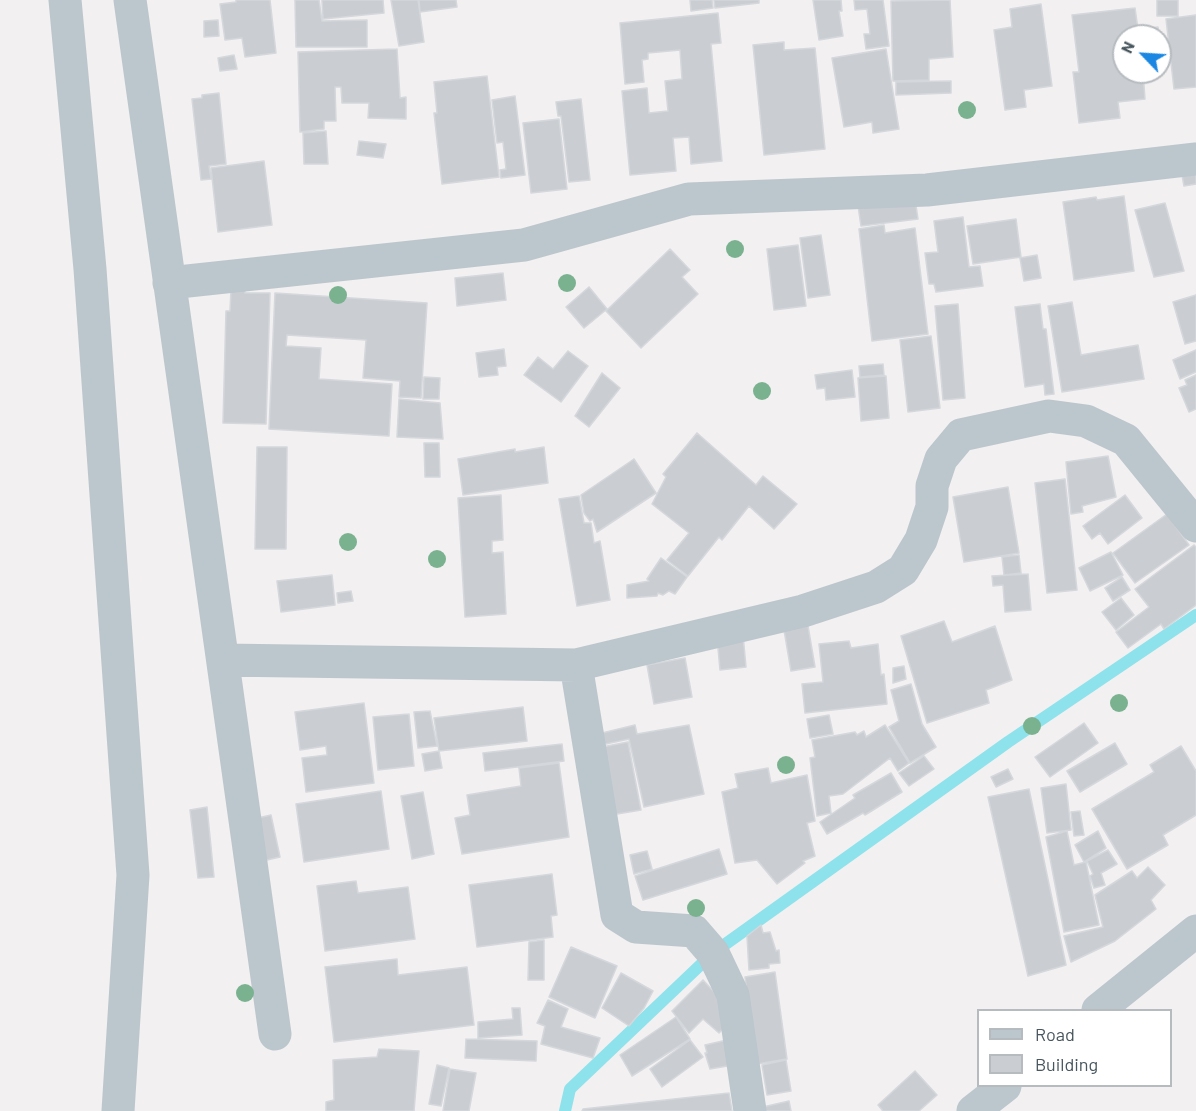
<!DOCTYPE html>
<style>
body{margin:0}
#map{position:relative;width:1196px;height:1111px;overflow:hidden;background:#f2f0f0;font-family:Barlow,sans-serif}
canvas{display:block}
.legend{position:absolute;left:977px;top:1009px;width:195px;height:78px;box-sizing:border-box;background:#fff;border:2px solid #b6bbbf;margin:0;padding:8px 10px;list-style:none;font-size:18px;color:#48565e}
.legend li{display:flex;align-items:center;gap:12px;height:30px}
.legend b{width:30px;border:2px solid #b6bbbf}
.north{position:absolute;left:1112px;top:24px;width:60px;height:60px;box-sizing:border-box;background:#fff;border:2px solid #b6bbbf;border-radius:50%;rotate:295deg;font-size:16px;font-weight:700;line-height:24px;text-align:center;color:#48565e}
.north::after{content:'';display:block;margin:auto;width:21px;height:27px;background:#1b87e2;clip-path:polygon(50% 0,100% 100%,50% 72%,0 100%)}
</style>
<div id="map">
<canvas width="1196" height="1111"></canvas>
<ul class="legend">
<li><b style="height:8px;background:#bcc6cd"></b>Road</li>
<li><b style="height:16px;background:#caced3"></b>Building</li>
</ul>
<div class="north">N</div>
</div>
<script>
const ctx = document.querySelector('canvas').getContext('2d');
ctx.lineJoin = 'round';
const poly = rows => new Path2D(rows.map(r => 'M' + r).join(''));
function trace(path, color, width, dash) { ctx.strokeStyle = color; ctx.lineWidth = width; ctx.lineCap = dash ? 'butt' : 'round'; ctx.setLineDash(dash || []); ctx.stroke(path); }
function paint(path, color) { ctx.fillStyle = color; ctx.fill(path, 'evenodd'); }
trace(poly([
 [565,1111,570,1089,713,953,1008,742,1196,615]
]), '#8de2ec', 12);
const building = poly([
 [236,0,270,0,276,53,245,57,242,38,225,40,220,4,236,2,236,0],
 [295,0,319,0,322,21,367,20,367,47,296,47,295,0],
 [322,0,383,0,384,13,323,19,322,0],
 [391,0,418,0,424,42,399,46,391,0],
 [419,0,456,0,457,7,420,12,419,0],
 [690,0,712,0,713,8,691,11,690,0],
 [714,0,759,0,759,3,715,8,714,0],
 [813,0,841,0,842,11,839,11,843,36,819,40,813,0],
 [854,0,883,0,889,46,866,49,864,34,870,34,867,9,855,10,854,0],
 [950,0,953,57,929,59,929,80,893,81,891,1,950,0],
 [1157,0,1178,0,1178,16,1157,16,1157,0],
 [1041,4,1052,86,1024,90,1026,107,1005,110,994,30,1012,27,1010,9,1041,4],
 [1135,8,1139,36,1124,36,1124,72,1143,72,1145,99,1118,102,1120,118,1079,123,1073,72,1079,72,1072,15,1135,8],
 [718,13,721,43,711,44,722,161,691,164,689,137,673,138,676,171,630,175,622,91,647,88,649,113,668,111,665,81,682,79,680,50,648,53,648,59,642,60,644,82,625,84,620,23,718,13],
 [1196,15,1196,87,1174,89,1166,19,1196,15],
 [218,20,219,36,204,37,204,21,218,20],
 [1158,27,1159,36,1142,36,1141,29,1158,27],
 [784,42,784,50,815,48,825,149,764,155,753,45,784,42],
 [1160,43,1163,66,1160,66,1160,43],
 [397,49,400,98,406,97,406,119,368,118,369,103,342,103,341,87,335,87,336,121,324,121,324,129,300,132,298,52,397,49],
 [886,49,899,129,873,133,872,122,844,127,832,58,886,49],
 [234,55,237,69,220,71,218,58,234,55],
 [487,76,499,177,442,184,434,113,437,113,434,82,487,76],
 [951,81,951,93,896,95,896,82,951,81],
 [219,93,226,164,209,166,211,179,201,180,192,99,202,98,202,95,219,93],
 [515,96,525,175,501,178,500,170,506,169,503,142,497,143,492,100,515,96],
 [581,99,590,180,569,182,561,116,558,116,556,102,581,99],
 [559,119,567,189,531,193,523,123,559,119],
 [326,131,328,164,304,164,303,133,326,131],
 [359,141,386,144,383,158,357,155,359,141],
 [264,161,272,225,218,232,211,168,264,161],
 [1196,161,1196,184,1184,186,1180,164,1196,161],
 [1124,196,1134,271,1074,280,1063,202,1096,197,1097,200,1124,196],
 [915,199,918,219,861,226,858,206,915,199],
 [1165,203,1184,271,1154,277,1135,210,1165,203],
 [963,217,969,267,980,266,983,286,936,292,934,284,929,284,925,253,938,252,934,221,963,217],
 [1016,219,1021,257,973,264,967,226,1016,219],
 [884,225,885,233,915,228,928,334,872,341,859,229,884,225],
 [821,235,830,295,808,298,800,238,821,235],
 [798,245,806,306,774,310,767,249,798,245],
 [670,249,690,270,682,277,698,294,641,348,606,311,670,249],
 [1037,255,1041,278,1024,281,1020,258,1037,255],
 [503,273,506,300,457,306,455,278,503,273],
 [589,287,607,309,584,328,566,307,589,287],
 [231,289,245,289,245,293,270,293,266,424,223,423,226,311,230,311,231,289],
 [275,293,427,303,421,398,399,397,400,381,363,378,366,340,287,335,286,346,321,348,319,379,392,384,389,436,269,429,275,293],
 [1196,295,1196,341,1185,344,1173,302,1196,295],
 [1072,302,1081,355,1138,345,1144,379,1062,392,1048,306,1072,302],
 [958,304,965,398,943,400,935,306,958,304],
 [1040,304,1043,329,1046,329,1054,394,1045,395,1044,384,1025,387,1015,307,1040,304],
 [931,336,940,408,908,412,900,340,931,336],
 [504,349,506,366,497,367,498,375,479,377,476,353,504,349],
 [1196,350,1196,372,1180,379,1173,360,1196,350],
 [568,351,588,366,561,402,524,375,538,357,553,369,568,351],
 [883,364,884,375,860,377,859,366,883,364],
 [852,370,855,397,826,400,825,388,817,389,815,375,852,370],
 [602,373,620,388,589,427,575,416,602,373],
 [1196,375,1196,409,1189,412,1179,388,1187,385,1185,380,1196,375],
 [886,376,889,418,861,421,858,378,886,376],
 [424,377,440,378,439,399,423,399,424,377],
 [399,399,440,403,443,439,397,437,399,399],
 [697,433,756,485,763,476,797,504,774,529,749,506,722,540,719,537,688,576,667,560,689,533,652,504,666,477,663,474,697,433],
 [424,443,439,443,440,477,425,477,424,443],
 [257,447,287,447,286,549,255,549,257,447],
 [544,447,548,483,463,495,458,459,515,449,515,452,544,447],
 [1108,456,1116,497,1082,506,1083,512,1071,514,1066,462,1108,456],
 [634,459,656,493,597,532,593,519,590,521,584,513,581,495,634,459],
 [1065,479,1077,590,1047,593,1035,483,1065,479],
 [1008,487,1019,553,964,562,953,497,1008,487],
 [501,495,503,540,492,541,492,553,503,552,506,614,465,617,458,498,501,495],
 [1125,495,1142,518,1108,544,1100,533,1092,539,1083,526,1125,495],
 [579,496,584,523,591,523,594,543,600,541,610,600,577,606,559,499,579,496],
 [1167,514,1189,545,1135,583,1113,553,1167,514],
 [1194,545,1196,547,1196,605,1164,629,1161,624,1128,648,1116,632,1149,607,1135,589,1194,545],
 [1111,552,1123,575,1090,591,1079,568,1111,552],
 [1019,555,1021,573,1004,575,1002,557,1019,555],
 [661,558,687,577,675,594,669,591,663,595,658,593,657,596,627,598,627,585,649,581,647,579,661,558],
 [1028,574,1031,610,1005,612,1003,585,993,586,992,576,1028,574],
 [332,575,335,605,281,612,277,581,332,575],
 [1122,577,1130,590,1113,601,1105,588,1122,577],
 [351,591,353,601,338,603,337,593,351,591],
 [1121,598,1134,615,1116,630,1102,612,1121,598],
 [944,621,952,642,995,626,1012,680,986,690,989,703,927,723,901,636,944,621],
 [808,626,815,667,791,671,784,630,808,626],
 [743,635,746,667,720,670,717,637,743,635],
 [849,641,851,648,878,644,881,675,884,674,887,704,805,713,802,684,823,682,819,644,849,641],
 [685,658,692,697,654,704,647,665,685,658],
 [904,666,906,679,893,683,893,668,904,666],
 [911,684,922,724,936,747,910,763,889,727,899,721,891,690,911,684],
 [364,703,374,783,306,792,302,758,327,755,326,746,300,750,295,712,364,703],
 [523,707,527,741,439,751,434,718,523,707],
 [430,711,437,746,418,748,414,712,430,711],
 [409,714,414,766,378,770,373,717,409,714],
 [829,715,833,734,810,738,807,719,829,715],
 [1084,723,1098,743,1050,777,1035,757,1084,723],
 [635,725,637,734,689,725,704,794,644,807,629,739,601,745,598,734,635,725],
 [885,725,909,763,898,771,890,758,843,794,829,796,831,813,817,816,810,758,815,757,812,740,855,732,857,735,864,731,866,737,885,725],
 [628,742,641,810,611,815,597,748,628,742],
 [1115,743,1127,764,1080,792,1067,771,1115,743],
 [562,744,564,761,485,771,483,753,562,744],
 [1181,746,1196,771,1196,815,1163,835,1168,845,1127,869,1092,809,1154,772,1150,765,1181,746],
 [439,751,442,768,425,771,422,754,439,751],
 [924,756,934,769,909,786,899,773,924,756],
 [559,763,569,837,462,854,455,818,470,815,467,795,521,786,519,768,559,763],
 [768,768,771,783,807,775,815,821,807,823,815,856,803,861,805,863,777,884,757,860,735,863,722,792,738,788,735,774,768,768],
 [1008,769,1013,779,996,787,991,777,1008,769],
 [891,773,902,792,865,815,863,813,827,834,820,822,855,798,853,795,891,773],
 [1066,784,1071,830,1047,833,1041,788,1066,784],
 [1029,789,1066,965,1028,976,988,797,1029,789],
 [381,791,389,849,304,862,296,804,381,791],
 [423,792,434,854,412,859,401,796,423,792],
 [207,807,214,877,198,878,190,810,207,807],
 [1080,811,1084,835,1074,836,1071,812,1080,811],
 [271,815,280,857,258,862,249,820,271,815],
 [1067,831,1074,865,1086,862,1099,925,1064,932,1046,837,1067,831],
 [1098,831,1106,848,1084,862,1075,845,1098,831],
 [719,849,727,874,643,900,635,876,719,849],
 [1108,850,1117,864,1101,873,1105,885,1094,888,1090,876,1093,874,1087,861,1108,850],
 [647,851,652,869,634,874,630,855,647,851],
 [1148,867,1165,885,1151,900,1156,909,1115,941,1071,962,1064,936,1103,927,1095,895,1132,871,1137,878,1148,867],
 [552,874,557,915,551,916,553,937,477,947,469,885,552,874],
 [356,881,358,893,408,887,415,939,325,951,317,886,356,881],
 [761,925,763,933,770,932,776,951,779,950,780,963,769,964,769,968,749,970,747,936,761,925],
 [544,940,544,980,528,980,529,942,544,940],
 [571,947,617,966,595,1018,549,997,571,947],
 [397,959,398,975,467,967,474,1025,334,1042,325,967,397,959],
 [775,972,787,1059,757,1064,745,977,775,972],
 [621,973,653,991,644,1008,629,1026,602,1008,621,973],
 [703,980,730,1009,732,1019,719,1033,703,1019,689,1033,672,1011,703,980],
 [548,1000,568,1009,561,1027,600,1038,593,1058,541,1044,545,1026,537,1023,548,1000],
 [512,1008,520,1008,522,1035,478,1038,478,1022,513,1019,512,1008],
 [676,1017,690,1039,632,1076,620,1055,676,1017],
 [466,1039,537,1041,536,1061,465,1058,466,1039],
 [690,1040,703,1057,662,1087,650,1069,690,1040],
 [727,1040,733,1065,710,1069,705,1053,707,1053,705,1045,727,1040],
 [379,1049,419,1051,414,1111,326,1111,326,1102,334,1100,333,1060,377,1057,379,1049],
 [786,1060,791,1091,767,1095,762,1065,786,1060],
 [437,1065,449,1068,441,1106,429,1104,437,1065],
 [450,1069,476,1073,469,1111,443,1111,450,1069],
 [915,1071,937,1095,919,1111,883,1111,878,1105,915,1071],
 [729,1093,732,1111,582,1111,583,1109,729,1093],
 [789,1101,791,1111,764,1111,763,1107,789,1101]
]);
paint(building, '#caced3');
trace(building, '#d4d7db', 1.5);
trace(poly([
 [65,0,90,269,133,875,118,1111],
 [130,0,275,1034],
 [169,283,524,245,689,199,927,190,1196,159],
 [223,660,576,665,803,611,876,587,903,570,921,540,932,507,932,486,941,459,961,435,1049,416,1086,421,1126,440,1196,526],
 [576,665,617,915,636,927,694,931,713,953,733,995,750,1111],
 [1098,1010,1196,931],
 [973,1111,1005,1086]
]), '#bcc6cd', 33);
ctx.fillStyle = '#7ab290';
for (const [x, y] of [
 [967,110],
 [735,249],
 [567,283],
 [338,295],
 [762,391],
 [348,542],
 [437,559],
 [1119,703],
 [1032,726],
 [786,765],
 [696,908],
 [245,993]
]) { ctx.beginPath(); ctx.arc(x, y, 9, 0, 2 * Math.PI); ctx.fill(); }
</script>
